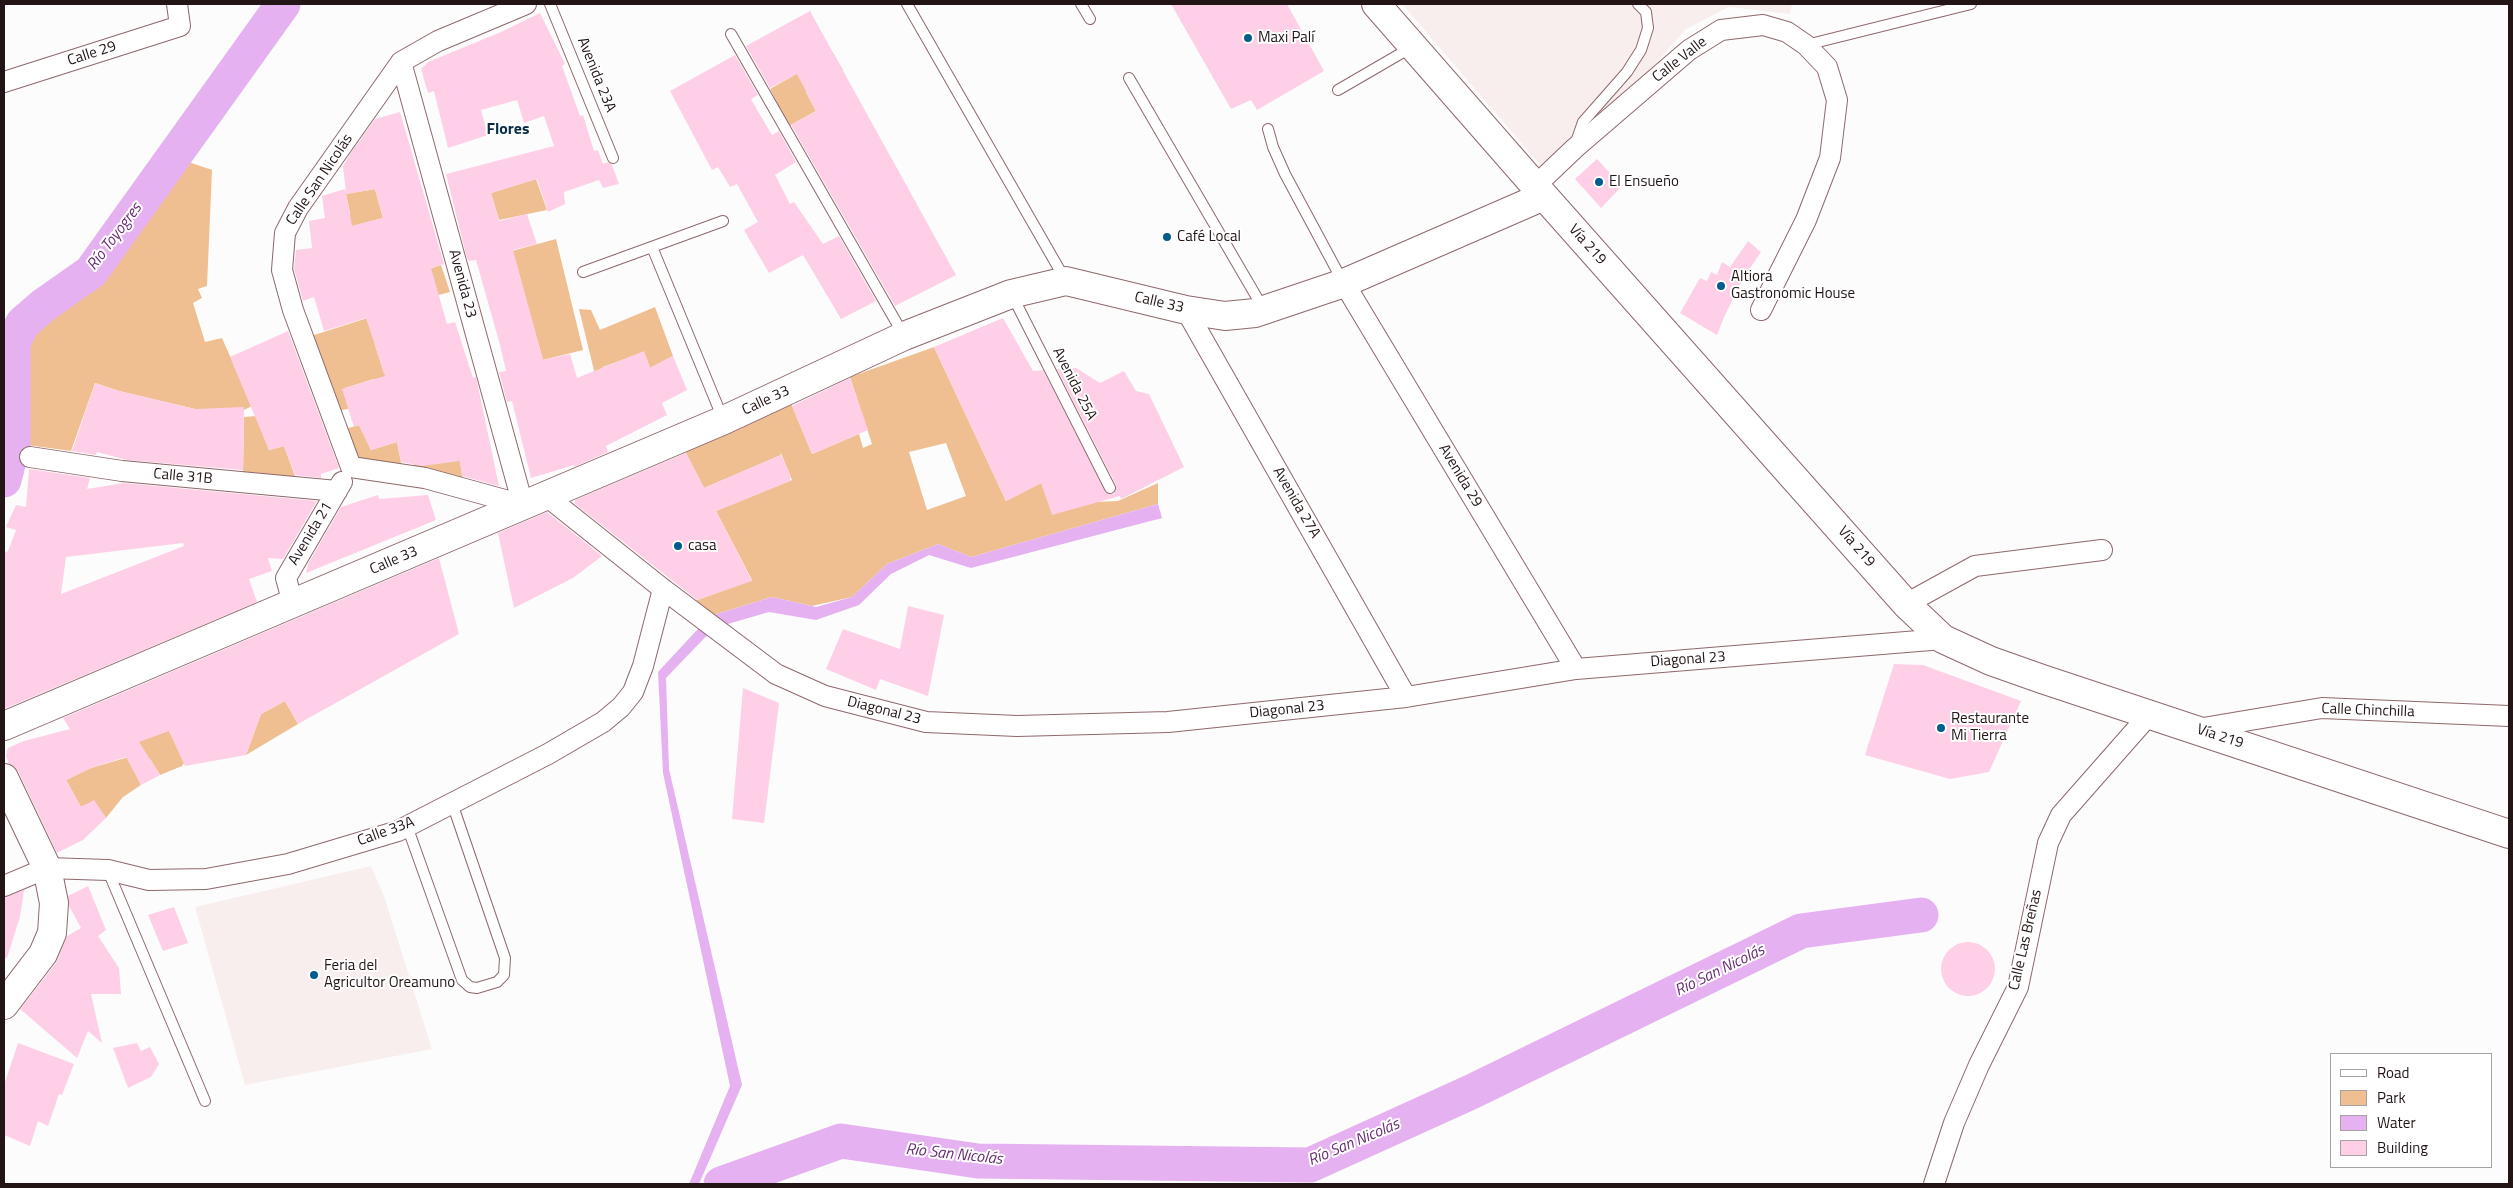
<!DOCTYPE html>
<meta charset="utf-8">
<style>
body{margin:0}
#map{position:relative;width:2513px;height:1188px;overflow:hidden;background:#fcfcfc;font-family:"Titillium Web",sans-serif}
canvas{display:block}
.frame{position:absolute;inset:0;border:5px solid #231516;pointer-events:none}
.legend{position:absolute;left:2330px;top:1053px;width:162px;height:115px;box-sizing:border-box;background:#fff;border:1px solid #a7a1a2;margin:0;padding:6px 9px;list-style:none;font-size:15px;color:#231516}
.legend li{display:flex;align-items:center;gap:10px;height:25px}
.legend b{width:25px;border:1px solid #a7a1a2}
</style>
<div id="map">
<canvas width="2513" height="1188"></canvas>
<div class="frame"></div>
<ul class="legend">
<li><b style="height:6px;background:#fff"></b>Road</li>
<li><b style="height:14px;background:#efbf92"></b>Park</li>
<li><b style="height:14px;background:#e5b1f1"></b>Water</li>
<li><b style="height:14px;background:#fecfe7"></b>Building</li>
</ul>
</div>
<script>
const ctx = document.querySelector('canvas').getContext('2d');
ctx.lineJoin = 'round';
function paint(path, color) { ctx.fillStyle = color; ctx.fill(path, 'evenodd'); }
const poly = rows => new Path2D(rows.map(r => 'M' + r).join(''));
function trace(path, color, width, dash) { ctx.strokeStyle = color; ctx.lineWidth = width; ctx.lineCap = dash ? 'butt' : 'round'; ctx.setLineDash(dash || []); ctx.stroke(path); }
function label(font, color, halo, rows, align = 'center') {
  ctx.font = font + ' "Titillium Web",sans-serif'; ctx.lineWidth = 4; ctx.setLineDash([]); ctx.textBaseline = 'middle'; ctx.strokeStyle = halo; ctx.fillStyle = color; for (const [text, x, y, turn = 0] of rows) {
    ctx.save(); ctx.translate(x, y); ctx.rotate((+turn || 0) * Math.PI / 180); ctx.textAlign = isNaN(turn) ? turn : align; if (halo) ctx.strokeText(text, 0, 0); ctx.fillText(text, 0, 0); ctx.restore();
  }
}
paint(poly([
 [1402,4,1792,4,1790,14,1729,7,1686,29,1643,78,1542,167],
 [371,866,384,896,432,1049,245,1085,195,907]
]), '#f9eeee');
paint(poly([
 [833,53,843,70,806,92,816,111,789,126,770,89],
 [174,157,212,170,207,286,198,289,202,298,193,303,205,342,222,338,252,406,244,410,195,409,119,391,95,383,71,451,13,443,13,342,23,323,42,306,92,273],
 [536,179,547,210,499,220,491,193],
 [375,189,383,218,349,227,350,213,346,194],
 [556,239,583,350,543,360,512,251],
 [441,265,450,292,439,295,408,276],
 [655,307,673,356,650,368,644,352,603,367,599,391,579,309,591,310,600,330],
 [380,314,375,345,384,373,398,368,393,423,374,379,345,388,352,408,338,411,311,336],
 [934,347,1006,501,1041,483,1095,502,1118,501,1158,483,1158,504,971,557,938,544,887,564,852,597,812,606,772,597,710,616,692,602,752,580,716,511,792,480,780,451,781,455,704,488,685,451,790,401,812,454,859,434,863,448,872,444,850,377],
 [946,443,966,496,927,510,909,452],
 [256,416,269,450,284,446,296,479,243,474,244,417],
 [359,425,371,450,397,442,402,467,356,461,345,429],
 [413,454,460,461,463,480,414,468],
 [285,701,298,724,246,755,261,714],
 [166,725,178,749,207,728,182,766,160,775,150,759,132,767,141,785,123,797,106,818,94,801,81,807,66,780,91,768,132,756,128,746]
]), '#efbf92');
paint(poly([
 [1158,504,1162,518,971,568,929,555,891,574,859,605,816,620,769,612,714,628,666,678,669,769,742,1085,699,1184,689,1184,730,1086,663,773,658,672,710,616,772,597,816,607,852,597,887,564,938,544,971,557]
]), '#e5b1f1');
trace(poly([
 [4,480,13,445,13,342,23,323,44,305,91,272,283,4],
 [721,1184,841,1141,978,1161,1310,1165,1471,1092,1801,931,1921,915]
]), '#e5b1f1', 35);
paint(poly([
 [1171,4,1287,4,1324,71,1257,110,1251,100,1231,109],
 [810,11,956,275,895,306,791,125,816,111,797,74,770,88,746,46],
 [540,13,565,64,562,66,580,116,583,115,594,151,598,150,603,164,608,162,612,165,619,184,603,188,599,180,564,192,565,204,548,212,537,179,491,193,499,221,527,214,537,244,513,250,543,360,570,354,577,378,644,351,650,368,673,356,687,390,662,403,667,415,606,446,608,452,574,467,574,465,531,478,512,401,507,402,499,372,506,371,500,345,476,260,469,261,467,258,446,174,554,146,544,116,524,123,517,100,481,110,488,135,448,148,434,91,428,93,421,69,428,62,501,32],
 [735,55,758,95,751,99,759,113,772,135,779,131,796,162,775,175,790,204,794,202,823,244,839,236,876,301,841,319,803,255,769,273,744,230,758,222,737,184,730,187,718,167,712,170,670,91],
 [400,112,444,264,431,268,447,324,455,322,473,378,476,377,499,486,462,476,460,461,422,466,401,462,397,442,371,450,359,425,354,427,342,389,385,376,366,318,324,331,314,297,303,301,294,269,296,250,312,248,309,221,325,218,322,196,345,189,346,193,343,166,350,154,375,119],
 [375,189,383,218,352,226,346,194],
 [1597,159,1622,186,1601,208,1575,179],
 [1748,241,1761,252,1744,277,1725,315,1717,335,1680,313,1700,278,1707,281,1711,272,1717,275,1722,262,1730,267],
 [1003,318,1033,371,1043,370,1106,493,1114,494,1116,485,1057,369,1076,368,1100,383,1124,371,1136,391,1149,394,1184,467,1121,499,1120,496,1052,515,1041,483,1006,501,934,347],
 [288,331,339,468,321,474,321,478,295,475,284,446,269,450,230,357],
 [850,378,868,430,812,454,792,406],
 [95,383,119,391,195,409,244,407,243,470,127,460,97,452,96,455,72,451],
 [686,453,704,488,781,455,790,475,790,481,716,511,752,581,697,600,575,504,575,500],
 [29,469,90,478,87,489,123,483,317,501,283,559,268,558,272,571,249,579,257,602,4,709,4,553,8,551,16,530,6,527,16,505,26,507],
 [183,543,184,546,61,594,66,557],
 [378,495,379,499,428,495,436,520,306,573,308,564,341,507],
 [547,512,602,556,573,578,514,608,498,533],
 [439,558,459,634,298,724,285,701,261,714,246,755,185,766,169,731,139,742,160,775,141,785,126,757,91,768,66,780,81,807,94,800,106,818,83,840,57,853,18,771,9,764,6,756,8,748,24,741,70,729,63,718],
 [908,606,944,615,928,696,880,679,876,690,826,669,843,629,900,649],
 [1894,664,1923,665,2021,701,1989,772,1950,779,1865,755],
 [743,688,779,703,764,823,732,819],
 [88,886,106,930,98,936,119,968,121,994,91,994,102,1043,88,1031,77,1058,20,1009,56,963,67,936,81,928,69,906,68,896],
 [24,890,20,917,7,958,4,958,4,898],
 [174,907,188,943,163,951,148,915],
 '1941 969a27 27 0 1 1 54 0a27 27 0 1 1-54 0Z',
 [18,1043,74,1064,62,1095,59,1094,48,1126,38,1121,30,1146,4,1135,4,1085],
 [137,1043,141,1051,150,1047,159,1064,151,1077,128,1088,113,1048]
]), '#fecfe7');
const lane = poly([
 [550,4,613,158],
 [907,4,1066,281],
 [1081,4,1090,19],
 [731,34,903,334],
 [1806,45,1971,4],
 [1129,78,1263,308],
 [1338,90,1412,47],
 [1268,129,1273,147,1285,174,1343,282],
 [1575,145,1583,122,1627,72,1641,50,1648,28,1646,12,1638,4],
 [652,247,723,419],
 [583,272,723,221],
 [1012,295,1110,488],
 [407,826,462,980,470,987,477,988,497,982,504,975,505,958,452,803],
 [108,871,205,1101]
]);
const street = poly([
 [401,62,523,505],
 [4,82,180,26,177,4],
 [1535,186,1575,148,1689,50,1721,30,1763,25,1787,32,1806,45,1827,67,1837,100,1830,158,1806,220,1761,310],
 [1344,283,1576,669],
 [1186,310,1406,697],
 [30,457,122,471,337,491],
 [351,467,293,310,282,270,285,233,298,208,401,62,438,41,526,4],
 [351,467,425,478,523,505],
 [545,495,663,589,776,674,825,696,926,722,1017,726,1168,722,1406,697,1576,669,1943,639],
 [293,604,286,578,342,482],
 [1906,604,1975,566,2102,550],
 [2197,729,2322,708,2509,716],
 [4,886,47,868,108,870,149,880,206,879,288,864,398,831,548,754,603,722,621,707,633,692,643,666,663,589],
 [1934,1184,1954,1123,1979,1065,2018,987,2048,843,2061,815,2149,715]
]);
const secondary = poly([
 [1376,4,1544,196,1906,604,1943,639,1991,661,2042,679,2509,834],
 [4,726,724,420,904,336,1011,294,1066,281,1186,310,1225,316,1255,313,1344,283,1544,196],
 [4,778,47,868,54,903,52,933,43,954,4,1005]
]);
trace(lane, '#8e686b', 12);
trace(street, '#8e686b', 22);
trace(secondary, '#8e686b', 30);
trace(lane, '#fff', 10);
trace(street, '#fff', 20);
trace(secondary, '#fff', 28);
for (const [x, y, r, color] of [
 [1248,38,5,"#005d8d"],
 [1599,182,5,"#005d8d"],
 [1167,237,5,"#005d8d"],
 [1721,286,5,"#005d8d"],
 [678,546,5,"#005d8d"],
 [1941,728,5,"#005d8d"],
 [314,975,5,"#005d8d"]
]) { const dot = new Path2D(); dot.arc(x, y, r, 0, 2 * Math.PI); ctx.fillStyle = color; ctx.fill(dot); trace(dot, '#fff', 2); }
label('15px', '#231516', '#fff', [
 ["Maxi Palí",1258,38],
 ["El Ensueño",1609,182],
 ["Café Local",1177,237],
 ["Altiora",1731,277],
 ["Gastronomic House",1731,294],
 ["casa",688,546],
 ["Restaurante",1951,719],
 ["Mi Tierra",1951,736],
 ["Feria del",324,966],
 ["Agricultor Oreamuno",324,983]
], 'left');
label('15px', '#231516', '#fff', [
 ["Calle 29",92,54,-18],
 ["Calle Valle",1680,60,-38],
 ["Avenida 23A",596,75,68],
 ["Calle San Nicolás",320,180,-56],
 ["Vía 219",1587,245,48],
 ["Avenida 23",462,284,75],
 ["Calle 33",1159,303,13],
 ["Avenida 25A",1074,384,63],
 ["Calle 33",766,401,-25],
 ["Avenida 29",1460,476,59],
 ["Calle 31B",183,477,5],
 ["Avenida 27A",1296,503,60],
 ["Avenida 21",311,534,-59],
 ["Vía 219",1856,547,49],
 ["Calle 33",394,561,-23],
 ["Diagonal 23",1688,660,-4],
 ["Diagonal 23",1287,710,-6],
 ["Diagonal 23",884,711,14],
 ["Calle Chinchilla",2368,711,2],
 ["Vía 219",2220,737,18],
 ["Calle 33A",386,832,-20],
 ["Calle Las Breñas",2026,940,-77]
]);
label('bold 16px', '#072d45', '#fff', [
 ["Flores",508,130]
]);
label('italic 16px', '#682b75', '#fff', [
 ["Río Toyogres",115,237,-53],
 ["Río San Nicolás",1720,971,-26],
 ["Río San Nicolás",1354,1143,-23],
 ["Río San Nicolás",954,1155,6]
]);
</script>
